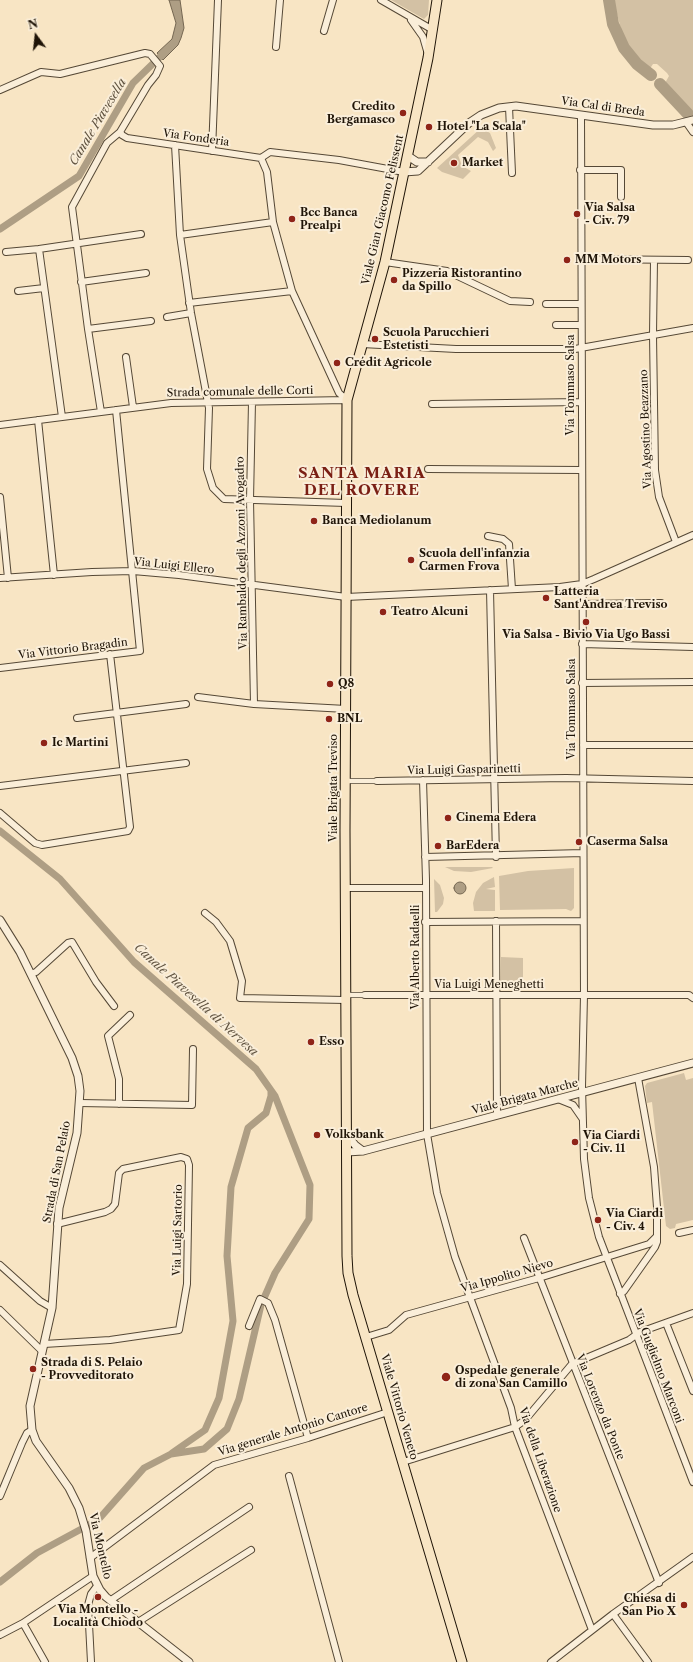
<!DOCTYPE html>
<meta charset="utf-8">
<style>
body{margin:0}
#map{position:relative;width:693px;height:1662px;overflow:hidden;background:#f8e5c4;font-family:"Libre Caslon Text",serif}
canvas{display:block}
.north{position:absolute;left:16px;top:16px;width:40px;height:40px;-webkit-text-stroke:3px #faeed9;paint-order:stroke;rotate:345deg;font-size:11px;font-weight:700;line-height:16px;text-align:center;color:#1f1407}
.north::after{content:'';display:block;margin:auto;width:14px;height:18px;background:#1f1407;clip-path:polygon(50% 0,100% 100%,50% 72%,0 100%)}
</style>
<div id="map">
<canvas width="693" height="1662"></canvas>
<div class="north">N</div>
</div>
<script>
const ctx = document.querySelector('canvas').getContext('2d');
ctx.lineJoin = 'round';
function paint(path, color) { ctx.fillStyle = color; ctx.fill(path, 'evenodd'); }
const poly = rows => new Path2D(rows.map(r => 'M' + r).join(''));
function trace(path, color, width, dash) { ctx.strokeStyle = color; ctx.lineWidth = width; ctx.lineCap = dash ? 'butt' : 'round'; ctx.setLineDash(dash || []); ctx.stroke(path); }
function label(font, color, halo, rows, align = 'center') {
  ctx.font = font + ' "Libre Caslon Text",serif'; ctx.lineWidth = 4; ctx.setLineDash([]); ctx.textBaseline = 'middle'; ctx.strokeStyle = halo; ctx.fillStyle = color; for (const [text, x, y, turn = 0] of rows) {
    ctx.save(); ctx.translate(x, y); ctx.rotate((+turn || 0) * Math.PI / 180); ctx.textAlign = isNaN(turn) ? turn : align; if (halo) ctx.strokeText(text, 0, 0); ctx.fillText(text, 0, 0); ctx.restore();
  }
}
paint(poly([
 [391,0,429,0,428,15,424,19],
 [613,0,693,0,693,112,690,113,665,83,669,76,667,73,657,64,653,64,649,70,625,43],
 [481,128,490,133,496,148,493,151,488,142,478,137,458,155,462,166,471,171,463,179,442,172,437,168],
 [445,867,492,867,493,868,471,872,454,871],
 [574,868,574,908,571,911,566,909,500,910,499,876,528,871],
 [494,877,495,887,486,889,495,890,495,911,474,911,473,903,476,892,483,883],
 [434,879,440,885,444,898,443,904,437,912,435,912],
 [501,957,523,958,523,990,501,990],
 [684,1073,686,1080,693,1078,693,1220,676,1224,675,1228,670,1229,666,1226,652,1102,647,1103,645,1086,647,1083]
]), '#d3c1a4');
const water = poly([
 [169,0,180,0,184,28,181,38,178,45,163,60,157,53,172,39,176,23,169,0],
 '454 888a6 6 0 1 1 12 0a6 6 0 1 1-12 0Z'
]);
paint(water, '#ae9e84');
trace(water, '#756752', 1);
trace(poly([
 [0,229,79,176,133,83,167,50],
 [0,831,60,879,134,962,256,1069,275,1096,310,1185,309,1219,275,1273,261,1305,239,1399,227,1429,204,1449,171,1454,144,1468,98,1520,37,1553,0,1582],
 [172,1453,205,1430,219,1398,233,1321,227,1256,231,1187,248,1128,266,1113,271,1096,271,1091]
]), '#ae9e84', 7);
trace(poly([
 [609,0,613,24,624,48,637,64,651,75],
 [660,84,688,114]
]), '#ae9e84', 12);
const pedestrian = poly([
 [346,781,377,781],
 [346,995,365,995]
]);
const minor = poly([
 [381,0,433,30],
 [411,20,423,37,427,51],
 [324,31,333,0],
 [276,47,280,0],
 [0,90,41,72,60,74,145,53,150,54,160,66,156,75,148,85,120,132,107,143,72,207,88,329,101,412],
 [509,107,512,173],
 [581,115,584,995,582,1087,584,1159,589,1198,599,1237,693,1482],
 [686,122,693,132],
 [120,132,122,135,127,138,261,158,267,172,273,222,292,291,339,393,347,400],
 [175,145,180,235,191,313,209,408,207,469,213,488,224,499,346,503],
 [212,151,218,0],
 [261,158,270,152,339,160,404,172],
 [580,170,621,170,621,197],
 [180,235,273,222],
 [6,252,39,249],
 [580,259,688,260],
 [654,260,653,335,655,470,659,497,676,542],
 [385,262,447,271,510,301,530,302],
 [81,282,146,273],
 [18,291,44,288],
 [189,303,292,291],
 [546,304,581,304],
 [167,317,191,313],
 [556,325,581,325],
 [88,329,151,321],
 [362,344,456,349,575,349,693,328],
 [126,357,133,407],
 [252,402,250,500,254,704],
 [432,404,581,402],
 [62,417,39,249,141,234],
 [38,420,54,575],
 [0,425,171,403,347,400],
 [428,469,581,470],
 [0,497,8,578],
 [488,536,503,539,509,544,512,589],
 [0,578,92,572,133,571,179,575,346,597,560,587,582,584,594,579,693,535],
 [490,590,496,857],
 [582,604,661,603],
 [582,644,693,647],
 [0,668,140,651,116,410],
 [582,683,693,682],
 [198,697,254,704,346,709],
 [77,718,186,704],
 [583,745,693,745],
 [423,780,426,880,427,1134,437,1193,455,1257,511,1408,515,1427,592,1630],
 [377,781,566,778,693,781],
 [0,786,186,763],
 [0,813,35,843,42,845,128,831,130,827,110,654],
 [425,857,583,853],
 [346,888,426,888],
 [205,913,216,922,230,941,242,981,240,998,346,1000],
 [496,921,497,1115],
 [425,922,583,921],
 [31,974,36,972,68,943,72,942,96,982,114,1006],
 [365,995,689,995,693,998],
 [558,1099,573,1105,582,1118],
 [80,1103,192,1105,193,1049],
 [119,1104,119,1079,108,1036,130,1015],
 [679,1233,693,1230],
 [524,1238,659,1583],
 [0,1265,40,1301,52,1308],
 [620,1294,624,1291,655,1247,657,1242,657,1207,654,1167,638,1078],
 [0,1310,42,1351],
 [666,1323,693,1391],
 [249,1326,260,1299,268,1303,275,1320,308,1438],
 [366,1337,389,1330,406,1315,539,1278,649,1244,656,1237],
 [44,1344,110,1340,179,1330,187,1284,189,1165,187,1159,181,1157,123,1169,119,1173,115,1204,111,1209,105,1212,57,1224],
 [403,1462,515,1427,525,1420,572,1364,629,1340,640,1332,693,1313],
 [289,1476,339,1662],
 [0,1496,22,1443,27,1433,32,1430],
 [90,1558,214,1465,308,1438,388,1412],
 [111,1600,249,1507],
 [613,1614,648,1662],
 [138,1622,251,1550],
 [23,1623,45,1662],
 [0,1635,23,1623,93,1576],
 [91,1662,88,1605,91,1594,97,1586],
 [551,1662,613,1614,693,1557]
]);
const tertiary = poly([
 [408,156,417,162,428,162],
 [404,172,418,171,469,123,481,115,499,108,516,106,653,125,673,125,693,120],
 [0,920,20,952,72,1058,78,1076,80,1091,77,1133,59,1208,52,1308,30,1406,32,1430,36,1441,69,1488,79,1508,86,1531,93,1576,100,1590,106,1597,189,1662],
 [347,1135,355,1145,363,1151],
 [347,1152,363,1151,693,1063]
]);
const primary = poly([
 [437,0,428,58,385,262,347,400,345,830,347,1256,348,1273,353,1295,462,1662]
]);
trace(pedestrian, '#554836', 6);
trace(minor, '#554836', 8);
trace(tertiary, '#554836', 9);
trace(primary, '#1f1407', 11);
trace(pedestrian, '#faeed9', 4.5);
trace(minor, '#faeed9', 6);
trace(tertiary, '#faeed9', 7);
trace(primary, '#f8e5c4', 9);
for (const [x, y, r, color] of [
 [403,113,4,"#8f2418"],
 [429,127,4,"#8f2418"],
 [454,163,4,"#8f2418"],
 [577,214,4,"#8f2418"],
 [292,219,4,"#8f2418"],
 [567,260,4,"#8f2418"],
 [394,280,4,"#8f2418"],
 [375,339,4,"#8f2418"],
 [337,363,4,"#8f2418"],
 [314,521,4,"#8f2418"],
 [411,560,4,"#8f2418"],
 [546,598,4,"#8f2418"],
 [383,612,4,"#8f2418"],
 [586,622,4,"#8f2418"],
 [330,684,4,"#8f2418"],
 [329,719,4,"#8f2418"],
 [44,743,4,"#8f2418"],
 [448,818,4,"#8f2418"],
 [579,842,4,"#8f2418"],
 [438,846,4,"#8f2418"],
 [311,1042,4,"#8f2418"],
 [317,1135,4,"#8f2418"],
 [575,1142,4,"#8f2418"],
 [598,1220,4,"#8f2418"],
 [33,1369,4,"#8f2418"],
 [446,1377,5,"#8f2418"],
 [98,1597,4,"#8f2418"],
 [684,1605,4,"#8f2418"]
]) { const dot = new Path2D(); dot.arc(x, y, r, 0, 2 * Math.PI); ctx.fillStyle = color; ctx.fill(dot); trace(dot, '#faeed9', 1.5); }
label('bold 11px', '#1f1407', '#faeed9', [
 ["Credito",395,107,"right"],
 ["Bergamasco",395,120,"right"],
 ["Hotel \"La Scala\"",437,127],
 ["Market",462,163],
 ["Via Salsa",585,208],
 ["- Civ. 79",585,221],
 ["Bcc Banca",300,213],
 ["Prealpi",300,226],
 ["MM Motors",575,260],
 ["Pizzeria Ristorantino",402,274],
 ["da Spillo",402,287],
 ["Scuola Parucchieri",383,333],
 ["Estetisti",383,346],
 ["Crédit Agricole",345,363],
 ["Banca Mediolanum",322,521],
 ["Scuola dell'infanzia",419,554],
 ["Carmen Frova",419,567],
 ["Latteria",554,592],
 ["Sant'Andrea Treviso",554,605],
 ["Teatro Alcuni",391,612],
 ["Via Salsa - Bivio Via Ugo Bassi",586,635,"center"],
 ["Q8",338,684],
 ["BNL",337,719],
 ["Ic Martini",52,743],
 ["Cinema Edera",456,818],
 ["Caserma Salsa",587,842],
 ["BarEdera",446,846],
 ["Esso",319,1042],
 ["Volksbank",325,1135],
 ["Via Ciardi",583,1136],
 ["- Civ. 11",583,1149],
 ["Via Ciardi",606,1214],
 ["- Civ. 4",606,1227],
 ["Strada di S. Pelaio",41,1363],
 ["- Provveditorato",41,1376],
 ["Ospedale generale",455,1371],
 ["di zona San Camillo",455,1384],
 ["Chiesa di",676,1599,"right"],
 ["San Pio X",676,1612,"right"],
 ["Via Montello -",98,1610,"center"],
 ["Località Chiodo",98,1623,"center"]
], 'left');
label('11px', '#1f1407', '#faeed9', [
 ["Via Cal di Breda",603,107,8],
 ["Via Fonderia",196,138,8],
 ["Viale Gian Giacomo Felissent",383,210,-77],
 ["Via Tommaso Salsa",571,385,-90],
 ["Strada comunale delle Corti",240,392,-1],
 ["Via Agostino Beazzano",646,429,-92],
 ["Via Rambaldo degli Azzoni Avogadro",242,553,-91],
 ["Via Luigi Ellero",174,566,6],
 ["Via Vittorio Bragadin",73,649,-7],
 ["Via Tommaso Salsa",572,709,-90],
 ["Via Luigi Gasparinetti",464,770,-1],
 ["Viale Brigata Treviso",334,788,-90],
 ["Via Alberto Radaelli",416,957,-90],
 ["Via Luigi Meneghetti",489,985],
 ["Viale Brigata Marche",525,1097,-15],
 ["Strada di San Pelaio",57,1172,-79],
 ["Via Luigi Sartorio",178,1230,-89],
 ["Via Ippolito Nievo",507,1276,-16],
 ["Via Guglielmo Marconi",658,1366,69],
 ["Viale Vittorio Veneto",399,1407,74],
 ["Via Lorenzo da Ponte",600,1407,68],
 ["Via generale Antonio Cantore",293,1430,-17],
 ["Via della Liberazione",540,1460,71],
 ["Via Montello",100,1546,77]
]);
label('italic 12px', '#5f523f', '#faeed9', [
 ["Canale Piavesella",98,122,-59],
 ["Canale Piavesella di Nervesa",196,1000,42]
]);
ctx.letterSpacing = '1px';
label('bold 15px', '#7a1f14', '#faeed9', [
 ["SANTA MARIA",362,474],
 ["DEL ROVERE",362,491]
]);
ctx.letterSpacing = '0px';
</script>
